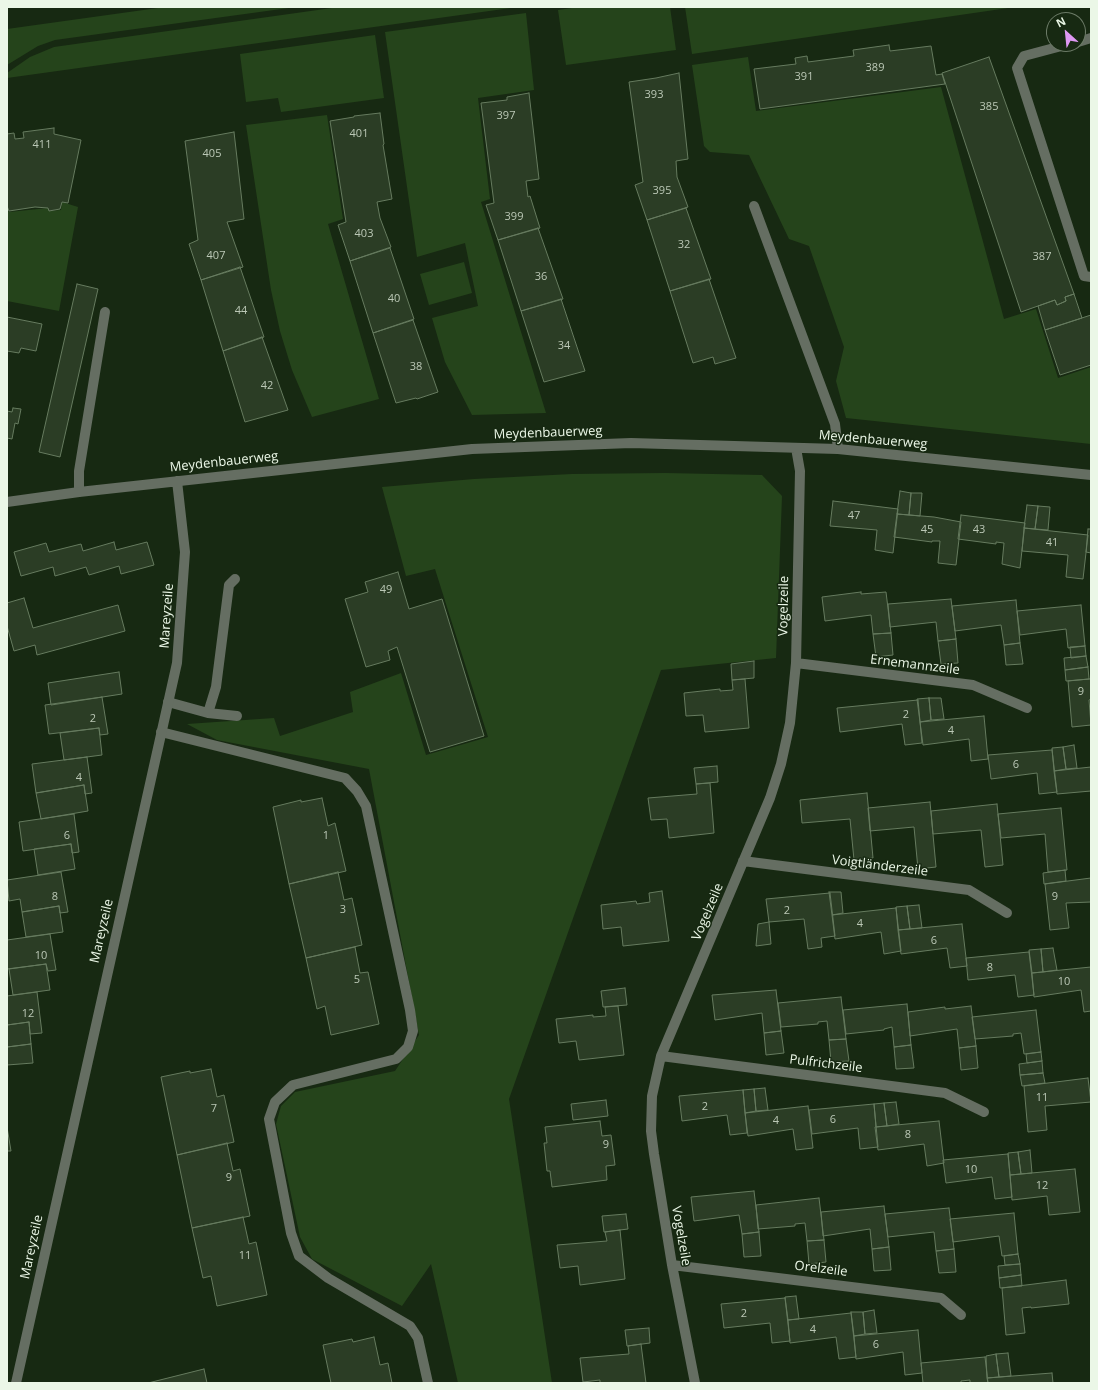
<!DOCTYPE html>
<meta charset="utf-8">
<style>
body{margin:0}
#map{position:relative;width:1098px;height:1390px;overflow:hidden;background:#172912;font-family:"Open Sans",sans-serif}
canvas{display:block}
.frame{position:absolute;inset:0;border:8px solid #ebf7e7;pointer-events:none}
.north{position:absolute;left:1046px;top:12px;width:40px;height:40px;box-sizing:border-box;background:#172912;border:1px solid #6c7b67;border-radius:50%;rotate:333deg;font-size:11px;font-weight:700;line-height:16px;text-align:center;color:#ebf7e7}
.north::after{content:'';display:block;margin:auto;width:14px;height:18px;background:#de98f2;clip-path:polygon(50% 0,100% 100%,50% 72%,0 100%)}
</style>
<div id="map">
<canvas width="1098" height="1390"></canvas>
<div class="frame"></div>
<div class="north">N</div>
</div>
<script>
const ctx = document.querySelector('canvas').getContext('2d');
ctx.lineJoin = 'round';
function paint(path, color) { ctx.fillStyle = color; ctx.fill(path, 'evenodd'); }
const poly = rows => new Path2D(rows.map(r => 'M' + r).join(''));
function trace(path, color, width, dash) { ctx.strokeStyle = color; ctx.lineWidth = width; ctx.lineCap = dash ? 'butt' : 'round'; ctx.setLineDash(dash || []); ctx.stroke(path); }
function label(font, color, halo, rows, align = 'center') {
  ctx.font = font + ' "Open Sans",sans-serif'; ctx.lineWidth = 3; ctx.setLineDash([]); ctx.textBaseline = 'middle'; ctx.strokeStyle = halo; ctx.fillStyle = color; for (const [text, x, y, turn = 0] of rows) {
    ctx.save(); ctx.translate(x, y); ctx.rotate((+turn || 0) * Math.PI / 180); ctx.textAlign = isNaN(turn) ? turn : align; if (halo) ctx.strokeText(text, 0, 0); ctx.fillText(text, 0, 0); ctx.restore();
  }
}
paint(poly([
 [165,7,296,7,55,40,38,46,7,65,7,29],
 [339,7,518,7,7,78,7,73,30,57,54,47],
 [579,7,670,7,676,50,566,65,558,10],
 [685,7,1015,7,692,54],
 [526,13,534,90,478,98,490,199,481,202,546,413,472,415,445,362,432,318,478,306,465,243,417,257,385,32],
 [375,35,384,98,281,112,278,98,246,102,240,54],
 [748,57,756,111,941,87,1004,319,1036,309,1058,378,1091,367,1091,444,846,418,836,381,844,347,809,246,789,239,749,155,710,152,704,146,692,65],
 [327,115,343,219,328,224,379,399,312,417,292,370,280,331,271,290,246,125],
 [62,202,78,207,59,311,7,301,7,206,9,212,48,208,49,211,61,210],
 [464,262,472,293,429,305,420,274],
 [665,473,762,475,782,496,776,658,661,670,509,1099,552,1383,458,1383,431,1264,402,1306,312,1259,300,1237,276,1124,281,1106,295,1092,395,1071,419,1035,369,769,217,740,187,724,274,718,280,736,353,712,350,692,401,673,426,755,488,737,435,569,406,576,382,487,474,479,572,474]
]), '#25441b');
const building = poly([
 [889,45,890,51,931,46,936,75,942,74,945,84,760,109,754,69,796,64,795,58,807,56,808,62,854,56,853,50,889,45],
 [989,57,1074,294,1065,297,1066,301,1057,305,1055,300,1021,312,942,73,989,57],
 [679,73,688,159,676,161,677,177,688,207,647,220,635,185,643,182,629,82,656,78,679,73],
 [529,93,539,179,526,181,528,197,530,196,540,228,498,240,486,205,494,203,481,103,507,100,507,97,529,93],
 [380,113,384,144,383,145,392,199,377,202,380,218,391,247,350,261,338,225,346,222,330,121,354,117,354,116,380,113],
 [54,128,54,134,81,140,68,203,62,202,60,209,49,211,48,208,35,207,9,211,7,206,7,134,14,133,15,139,24,138,23,132,54,128],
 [234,132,244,219,227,222,243,267,201,280,189,244,198,240,185,141,234,132],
 [686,208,711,279,670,291,647,220,686,208],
 [538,228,563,299,521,311,498,240,538,228],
 [390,248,414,319,373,333,350,261,390,248],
 [240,267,264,337,223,351,201,280,240,267],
 [709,279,736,358,715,364,713,357,693,363,670,291,709,279],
 [77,284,98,289,60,457,39,452,77,284],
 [1074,294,1082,318,1045,330,1038,306,1055,300,1057,305,1066,301,1065,297,1074,294],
 [561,299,585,371,544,382,521,311,561,299],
 [1091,315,1091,365,1060,375,1045,330,1091,315],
 [7,317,42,324,36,351,21,348,19,353,7,351,7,317],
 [413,320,438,392,417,399,416,398,396,403,373,333,413,320],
 [262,337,288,410,245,422,223,351,262,337],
 [13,408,21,409,18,424,15,423,12,439,7,438,7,411,12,412,13,408],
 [900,491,911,493,909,515,897,514,900,491],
 [911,493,922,493,920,516,909,515,911,493],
 [833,501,898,509,893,553,875,550,877,530,830,526,833,501],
 [1027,505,1038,506,1035,529,1024,528,1027,505],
 [1038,506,1050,507,1048,530,1035,529,1038,506],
 [897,514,934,517,961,522,956,565,938,563,940,541,932,541,932,542,894,537,897,514],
 [961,515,1025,523,1020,568,1002,564,1004,543,996,542,996,544,958,539,961,515],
 [1024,528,1088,535,1083,579,1066,577,1068,555,1022,551,1024,528],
 [1088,529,1091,529,1091,553,1086,552,1088,529],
 [114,542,116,550,147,542,154,565,121,574,119,566,89,575,86,567,55,576,53,567,21,576,14,552,46,543,49,552,81,544,83,551,114,542],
 [398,572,409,609,442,599,484,736,430,752,397,647,388,651,390,660,366,667,345,599,368,592,365,582,398,572],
 [861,592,861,594,886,592,891,633,873,634,871,615,825,621,822,597,861,592],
 [24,598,33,628,118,605,125,631,37,655,35,645,14,651,7,626,7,603,24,598],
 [951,599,956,639,938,641,936,622,890,627,888,604,951,599],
 [1016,600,1020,643,1004,645,1001,625,955,631,952,606,1016,600],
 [1081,605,1085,646,1068,648,1066,629,1020,635,1017,611,1081,605],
 [891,633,893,655,876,657,873,634,891,633],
 [956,639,958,663,941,664,938,641,956,639],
 [1020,643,1023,664,1006,665,1004,645,1020,643],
 [1085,646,1086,656,1071,658,1070,647,1085,646],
 [1086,656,1088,667,1065,670,1064,658,1086,656],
 [754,661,754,678,732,680,731,664,754,661],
 [1088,667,1089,679,1066,681,1065,670,1088,667],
 [119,672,122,694,51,705,48,683,119,672],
 [745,679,749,728,705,732,703,715,686,716,684,693,720,689,720,691,733,690,732,680,745,679],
 [1089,679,1091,679,1091,699,1089,700,1091,725,1072,727,1068,681,1089,679],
 [102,697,108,734,100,735,99,728,49,734,45,705,102,697],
 [929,698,941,698,944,719,931,720,929,698],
 [929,698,931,720,920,722,917,699,929,698],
 [918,700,922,743,905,745,902,724,840,732,837,708,918,700],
 [984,716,988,759,971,761,969,739,923,745,920,722,984,716],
 [99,728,102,755,64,760,60,733,99,728],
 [1074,745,1077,768,1066,769,1063,747,1074,745],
 [1063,747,1066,769,1054,771,1052,748,1063,747],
 [1052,750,1057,792,1039,794,1037,773,991,779,988,755,1052,750],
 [87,757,92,793,85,794,84,785,36,793,32,764,87,757],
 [717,766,718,782,696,784,694,768,717,766],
 [1091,767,1091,791,1057,794,1054,771,1091,767],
 [710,783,714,833,669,838,667,819,651,820,648,798,697,794,696,784,710,783],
 [84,785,88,811,41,819,36,793,84,785],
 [867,793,873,858,854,860,850,819,802,823,800,800,867,793],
 [322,798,328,826,335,823,346,871,289,884,273,807,301,800,301,802,322,798],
 [930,802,936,867,918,869,914,827,870,831,868,808,930,802],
 [997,804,1003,865,985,867,981,830,933,834,931,811,997,804],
 [1061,808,1067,870,1048,872,1045,834,1001,838,998,814,1061,808],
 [74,814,79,852,72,853,71,844,23,851,19,822,74,814],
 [71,844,75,869,38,875,34,849,71,844],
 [1065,870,1066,881,1044,884,1043,873,1065,870],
 [61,872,68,912,60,913,59,906,22,912,20,899,9,901,7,880,61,872],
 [338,872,344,900,352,898,362,945,306,958,289,884,338,872],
 [1091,878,1091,902,1066,903,1069,928,1050,930,1045,884,1091,878],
 [662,891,669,941,623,946,621,927,603,929,601,905,636,901,637,904,650,902,649,893,662,891],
 [829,892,841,892,843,913,832,915,829,892],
 [830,893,835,936,821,938,822,947,808,949,804,919,769,922,766,899,830,893],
 [919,905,922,928,910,929,907,906,919,905],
 [59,906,63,932,26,937,22,912,59,906],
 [907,906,910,929,898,930,896,907,907,906],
 [896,908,901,951,884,954,881,932,835,939,832,915,896,908],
 [769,922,771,944,756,946,758,924,769,922],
 [962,924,967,966,950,968,947,948,901,954,898,930,962,924],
 [50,934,56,970,48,971,46,964,7,969,7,940,50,934],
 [355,947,360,973,368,972,379,1024,331,1035,325,1006,317,1009,306,958,355,947],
 [1053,948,1057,970,1043,972,1041,949,1053,948],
 [1041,949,1043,972,1032,973,1029,950,1041,949],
 [1029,952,1034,995,1018,997,1015,975,968,980,966,958,1029,952],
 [46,964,50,990,13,995,9,969,46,964],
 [1091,967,1091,1011,1084,1012,1081,990,1034,997,1032,973,1091,967],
 [625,988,627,1005,603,1007,601,991,625,988],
 [776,990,781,1031,764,1033,762,1013,715,1020,712,995,776,990],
 [37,992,42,1033,30,1034,29,1022,7,1025,7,996,37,992],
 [841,997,846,1039,829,1040,827,1021,818,1022,818,1024,781,1027,778,1003,841,997],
 [907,1004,911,1045,894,1047,892,1027,884,1029,884,1030,846,1034,843,1010,907,1004],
 [618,1006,624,1055,579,1060,576,1041,559,1043,556,1019,593,1015,593,1017,606,1016,605,1007,618,1006],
 [971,1006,976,1046,959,1048,957,1029,910,1036,908,1012,945,1007,945,1009,971,1006],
 [1036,1010,1041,1052,1024,1054,1021,1033,1013,1034,1013,1036,975,1039,972,1017,1036,1010],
 [29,1022,31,1044,7,1047,7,1025,29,1022],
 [781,1031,784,1053,766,1055,764,1033,781,1031],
 [846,1039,849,1061,831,1062,829,1040,846,1039],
 [31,1044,33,1063,7,1065,7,1047,31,1044],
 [911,1045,914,1068,896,1069,894,1047,911,1045],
 [976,1046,978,1068,961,1070,959,1048,976,1046],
 [1041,1052,1042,1061,1027,1063,1026,1054,1041,1052],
 [1042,1061,1043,1073,1020,1075,1019,1064,1042,1061],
 [211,1069,217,1097,224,1095,234,1142,177,1155,161,1077,190,1071,190,1073,211,1069],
 [1043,1073,1045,1083,1022,1086,1020,1075,1043,1073],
 [1088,1078,1091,1102,1045,1106,1047,1130,1028,1132,1024,1086,1088,1078],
 [765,1088,768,1110,756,1111,754,1089,765,1088],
 [754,1089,756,1111,745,1113,743,1090,754,1089],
 [743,1090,747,1133,730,1135,727,1115,682,1121,679,1096,743,1090],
 [606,1100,608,1116,573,1120,571,1104,606,1100],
 [896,1102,899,1124,887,1126,884,1103,896,1102],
 [884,1103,887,1126,876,1127,874,1104,884,1103],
 [874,1104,878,1147,860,1149,858,1128,812,1134,809,1110,874,1104],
 [808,1106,813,1148,796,1150,793,1129,748,1136,745,1113,808,1106],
 [600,1121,602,1136,611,1135,615,1165,606,1166,607,1180,552,1187,550,1171,547,1171,544,1143,547,1143,545,1127,600,1121],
 [939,1121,944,1163,927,1166,924,1144,878,1150,875,1127,939,1121],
 [7,1127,11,1151,7,1151,7,1127],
 [227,1143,233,1171,240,1169,250,1216,192,1228,177,1155,227,1143],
 [1030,1150,1032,1173,1021,1174,1018,1152,1030,1150],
 [1018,1152,1021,1174,1010,1175,1008,1153,1018,1152],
 [1008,1154,1012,1197,995,1199,992,1177,946,1183,943,1160,1008,1154],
 [1075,1169,1080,1212,1049,1215,1047,1196,1012,1200,1010,1175,1075,1169],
 [754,1191,759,1232,742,1234,739,1215,694,1221,691,1197,754,1191],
 [819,1198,824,1240,807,1241,805,1223,795,1224,795,1226,758,1229,756,1205,819,1198],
 [884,1206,889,1247,872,1249,870,1229,823,1236,821,1212,884,1206],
 [949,1208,954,1249,936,1251,934,1232,888,1237,885,1214,949,1208],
 [1014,1213,1018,1254,1002,1256,999,1236,953,1242,950,1219,1014,1213],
 [626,1214,628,1229,604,1232,602,1216,626,1214],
 [243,1217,249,1244,256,1242,267,1295,217,1306,211,1276,203,1278,192,1228,243,1217],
 [620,1230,625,1279,580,1285,578,1266,560,1268,557,1245,607,1241,605,1232,620,1230],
 [759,1232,761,1256,744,1257,742,1234,759,1232],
 [824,1240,826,1262,809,1264,807,1241,824,1240],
 [889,1247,891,1270,874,1271,872,1249,889,1247],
 [954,1249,956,1272,939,1273,936,1251,954,1249],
 [1018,1254,1020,1264,1005,1265,1004,1256,1018,1254],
 [1020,1264,1021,1275,999,1278,998,1266,1020,1264],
 [1021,1275,1022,1286,1000,1288,999,1278,1021,1275],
 [1066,1280,1069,1304,1031,1308,1031,1307,1022,1308,1025,1333,1006,1335,1002,1288,1066,1280],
 [796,1296,799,1319,788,1320,785,1297,796,1296],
 [785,1298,790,1341,772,1343,770,1323,724,1328,721,1304,785,1298],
 [874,1310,877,1333,865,1334,863,1312,874,1310],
 [851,1312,863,1312,865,1334,854,1336,851,1312],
 [851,1313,856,1357,839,1359,836,1337,790,1343,788,1320,851,1313],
 [649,1328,650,1343,627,1346,625,1330,649,1328],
 [918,1330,922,1373,905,1375,903,1352,856,1359,854,1336,918,1330],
 [374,1337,380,1365,388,1363,392,1383,331,1383,323,1345,352,1339,353,1342,374,1337],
 [641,1344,646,1383,600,1383,600,1380,583,1382,580,1358,629,1354,628,1346,641,1344],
 [1008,1353,1011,1376,999,1377,996,1354,1008,1353],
 [996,1354,999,1377,987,1378,986,1356,996,1354],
 [985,1357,988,1383,970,1383,970,1380,961,1381,961,1383,923,1383,921,1363,985,1357],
 [204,1369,207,1383,148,1383,204,1369],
 [1052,1373,1053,1383,988,1383,987,1378,1052,1373]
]);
paint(building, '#2b3d25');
trace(building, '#667b5f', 1);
trace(poly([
 [1078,42,1091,38],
 [1069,44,1024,56,1017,68,1084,276,1091,277],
 [754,206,835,424,838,449],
 [79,492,79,471,105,312],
 [168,702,208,713,237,716],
 [208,713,216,687,229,585,235,579],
 [161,732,345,778,357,791,366,806,410,1010,413,1031,408,1047,396,1059,293,1085,275,1102,269,1119,291,1233,299,1256,328,1278,410,1326,418,1338,428,1383]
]), '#656e62', 10);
trace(poly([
 [7,502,79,492,472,449,631,443,838,449,1091,475],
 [796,663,973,685,1027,708],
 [743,861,969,890,1007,913],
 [661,1056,945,1093,984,1112],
 [672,1265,941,1298,961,1315],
 [16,1383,177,663,185,552,177,481],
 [695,1383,672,1265,654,1154,651,1131,652,1096,661,1056,770,798,781,764,790,723,796,663,800,471,796,448]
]), '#656e62', 10);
label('11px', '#bbc8b6', null, [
 ["389",875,68],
 ["391",804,77],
 ["393",654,95],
 ["385",989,107],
 ["397",506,116],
 ["401",359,134],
 ["411",42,145],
 ["405",212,154],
 ["395",662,191],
 ["399",514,217],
 ["403",364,234],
 ["32",684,245],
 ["407",216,256],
 ["387",1042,257],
 ["36",541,277],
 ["40",394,299],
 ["44",241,311],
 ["34",564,346],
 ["38",416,367],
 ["42",267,386],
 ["47",854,516],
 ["45",927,530],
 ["43",979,530],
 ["41",1052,543],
 ["49",386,590],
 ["9",1081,692],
 ["2",906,715],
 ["2",93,719],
 ["4",951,731],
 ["6",1016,765],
 ["4",79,778],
 ["6",67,836],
 ["1",326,836],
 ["8",55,897],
 ["9",1055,897],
 ["3",343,910],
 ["2",787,911],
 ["4",860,924],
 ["6",934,941],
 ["10",41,956],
 ["8",990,968],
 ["5",357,980],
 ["10",1064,982],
 ["12",28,1014],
 ["11",1042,1098],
 ["2",705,1107],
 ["7",214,1109],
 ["6",833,1120],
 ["4",776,1121],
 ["8",908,1135],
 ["9",606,1145],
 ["10",971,1170],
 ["9",229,1178],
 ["12",1042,1186],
 ["11",245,1256],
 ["2",744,1314],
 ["4",813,1330],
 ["6",876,1345]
]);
label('13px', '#ebf7e7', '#172912', [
 ["Meydenbauerweg",548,433,-2],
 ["Meydenbauerweg",873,440,5],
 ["Meydenbauerweg",224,462,-6],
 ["Vogelzeile",784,606,-89],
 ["Mareyzeile",167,616,-86],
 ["Ernemannzeile",915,665,7],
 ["Voigtländerzeile",880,866,7],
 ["Vogelzeile",708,912,-67],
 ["Mareyzeile",102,931,-77],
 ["Pulfrichzeile",826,1064,7],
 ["Vogelzeile",681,1236,80],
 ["Mareyzeile",32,1247,-78],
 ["Orelzeile",821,1269,7]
]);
</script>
